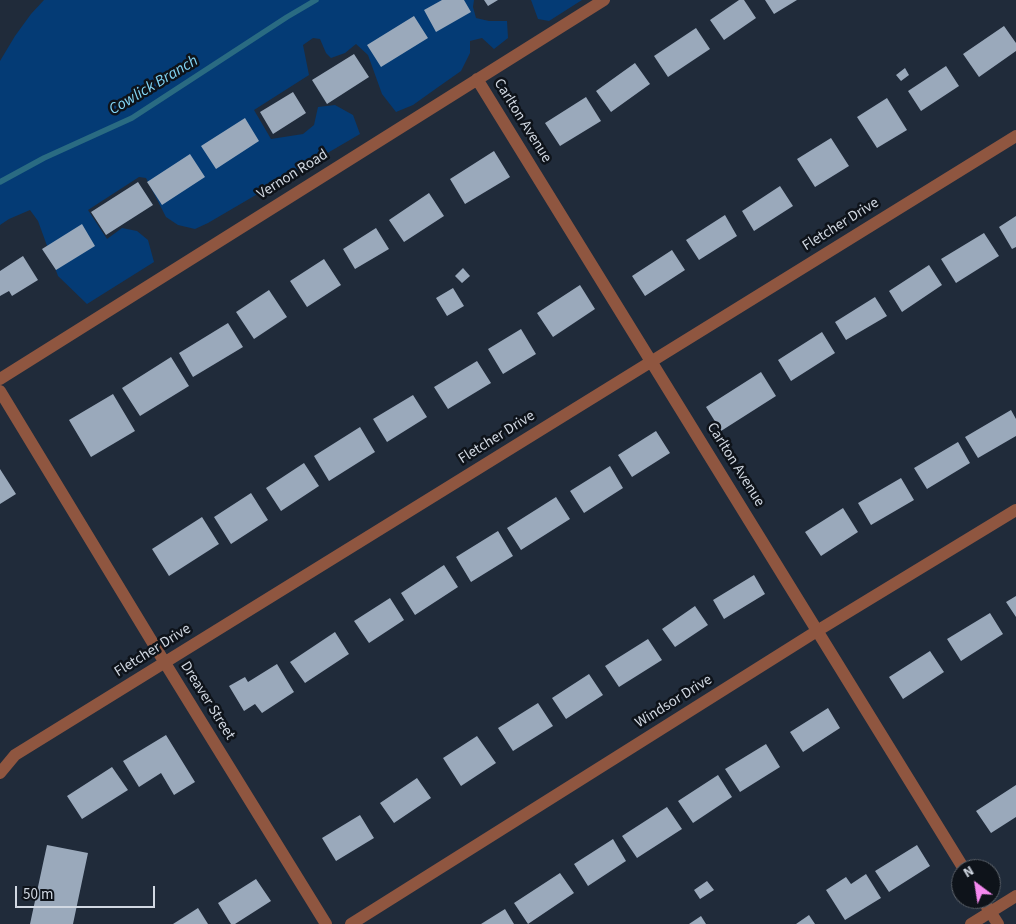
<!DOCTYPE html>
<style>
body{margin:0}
#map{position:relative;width:1016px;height:924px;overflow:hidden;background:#202b3a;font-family:"Source Sans 3",sans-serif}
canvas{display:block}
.north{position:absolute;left:951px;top:859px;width:50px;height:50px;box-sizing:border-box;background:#0e131a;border:1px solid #5c626a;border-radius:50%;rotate:329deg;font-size:14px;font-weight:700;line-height:20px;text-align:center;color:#d1d8e2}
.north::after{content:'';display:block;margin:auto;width:18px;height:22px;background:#f589ef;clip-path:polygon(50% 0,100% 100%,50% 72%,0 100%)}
.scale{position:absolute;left:15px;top:886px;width:140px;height:22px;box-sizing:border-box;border:2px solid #d1d8e2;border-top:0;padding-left:6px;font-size:15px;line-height:18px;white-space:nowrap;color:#d1d8e2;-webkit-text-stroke:4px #0e131a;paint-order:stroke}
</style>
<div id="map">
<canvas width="1016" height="924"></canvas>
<div class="north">N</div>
<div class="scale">50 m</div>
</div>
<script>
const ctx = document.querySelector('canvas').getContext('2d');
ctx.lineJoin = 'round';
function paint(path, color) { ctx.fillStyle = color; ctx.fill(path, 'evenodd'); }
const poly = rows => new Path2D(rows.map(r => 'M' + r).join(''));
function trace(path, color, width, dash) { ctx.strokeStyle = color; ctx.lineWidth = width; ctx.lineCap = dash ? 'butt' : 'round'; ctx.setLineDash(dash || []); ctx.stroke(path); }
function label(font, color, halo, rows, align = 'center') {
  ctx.font = font + ' "Source Sans 3",sans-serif'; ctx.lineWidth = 5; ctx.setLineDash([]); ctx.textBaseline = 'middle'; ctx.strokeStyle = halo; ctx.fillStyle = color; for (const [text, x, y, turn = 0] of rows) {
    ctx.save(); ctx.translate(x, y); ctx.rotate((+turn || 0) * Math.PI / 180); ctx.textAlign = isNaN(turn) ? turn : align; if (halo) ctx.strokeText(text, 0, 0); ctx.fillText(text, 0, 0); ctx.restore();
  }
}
paint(poly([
 [44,0,474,0,473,7,476,18,489,21,507,21,508,38,494,49,482,38,470,41,470,53,461,71,434,90,413,105,396,112,382,94,368,55,356,44,345,53,331,58,326,53,320,39,313,38,303,45,309,75,254,110,271,139,303,134,314,125,318,107,335,105,353,115,360,134,208,223,195,229,178,225,166,217,146,178,139,177,88,210,107,239,122,228,137,231,148,240,154,262,87,304,58,276,38,221,30,210,9,219,0,225,0,61,15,36,31,14],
 [531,0,582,0,549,21,538,19]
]), '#043b75');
trace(poly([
 [0,182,44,158,132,118,287,17,316,0]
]), '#2a6b82', 5.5);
paint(poly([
 [442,0,464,0,471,12,436,32,424,10],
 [484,0,498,0,488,6],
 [739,0,744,0,756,18,724,40,710,20],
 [765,0,797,0,774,14],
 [414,16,428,38,381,67,367,45],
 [1004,26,1016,43,1016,51,979,77,963,54],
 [696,28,710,49,668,77,654,56],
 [354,54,369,77,327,104,312,80],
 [635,63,650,84,611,112,596,91],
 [946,66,959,86,921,111,908,91],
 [905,68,909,75,901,81,896,75],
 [293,92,306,113,273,134,260,112],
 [586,97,601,121,560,146,545,123],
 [887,98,907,130,877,148,857,117],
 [245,118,259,141,216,169,201,146],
 [831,138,849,166,815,187,797,159],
 [494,151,510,177,465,204,450,179],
 [190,154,205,177,162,205,147,182],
 [138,182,153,205,106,235,91,212],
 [780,186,793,206,754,231,742,211],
 [429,193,444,216,404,242,389,220],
 [725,215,737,236,699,260,686,240],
 [1016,216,1016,247,1012,249,999,227],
 [82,224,95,246,56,270,42,249],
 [376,228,389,249,355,269,343,249],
 [984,233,999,256,956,283,941,259],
 [672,250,685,270,645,296,632,276],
 [23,256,38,280,12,296,9,291,0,296,0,271],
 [324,259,341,285,307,307,290,281],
 [929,265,942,285,902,312,889,291],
 [463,268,470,276,462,283,455,276],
 [580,285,595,309,553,337,537,313],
 [453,288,464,306,447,316,436,298],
 [269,290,287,317,254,339,236,312],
 [875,297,887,316,846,340,835,322],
 [228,323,243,347,193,377,179,353],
 [521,329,536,354,503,374,488,349],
 [822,332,835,353,791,381,778,360],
 [171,357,189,386,140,416,122,388],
 [477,361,491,383,448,409,434,387],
 [761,372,776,396,721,431,706,407],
 [113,394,135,431,91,457,69,420],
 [413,395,427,417,387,442,373,419],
 [1011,410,1016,419,1016,436,978,458,965,437],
 [360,427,375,452,329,481,314,456],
 [656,431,670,453,632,477,618,455],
 [958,442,970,463,927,489,914,468],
 [304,463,319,486,281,511,266,488],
 [610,466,623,488,584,513,570,491],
 [0,469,16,494,0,504],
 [901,478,914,500,871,525,858,503],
 [251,493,268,520,231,544,214,517],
 [556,497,570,519,521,550,507,528],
 [843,508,858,532,821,556,805,532],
 [202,517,219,544,169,576,152,549],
 [498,531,513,556,471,582,456,557],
 [444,565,458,587,415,615,401,593],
 [754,575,765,594,724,619,713,600],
 [1016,596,1016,617,1006,602],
 [390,598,404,620,369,643,354,621],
 [695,606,708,625,675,647,662,629],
 [990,613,1003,634,961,661,947,639],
 [335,632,349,654,305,683,290,662],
 [648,639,662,660,619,687,605,666],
 [930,651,944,672,903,699,889,677],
 [277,664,294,692,262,713,255,704,244,711,229,686,245,677,248,682],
 [589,674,603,695,566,719,552,698],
 [538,703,553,726,513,751,498,728],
 [828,708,840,728,803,752,790,732],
 [166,735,195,782,174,795,161,773,139,787,123,761],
 [477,736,496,763,461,786,443,758],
 [766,744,780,767,740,792,725,769],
 [112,767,128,790,82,819,67,796],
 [718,775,732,797,693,823,678,801],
 [417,778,431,798,394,823,380,803],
 [1016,785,1016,817,991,833,976,811],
 [667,807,682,829,637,858,622,836],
 [360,815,374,838,336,861,322,838],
 [613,839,626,861,588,886,574,864],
 [47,845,88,853,73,924,30,924],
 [917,845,930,866,889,892,875,871],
 [560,873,574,893,528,924,514,903],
 [866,874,881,898,845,920,826,890,846,877,851,884],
 [256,879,271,901,235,924,231,924,218,903],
 [707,881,714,890,700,899,694,890],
 [198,908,208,924,173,924],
 [505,909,514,924,481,924],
 [809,915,815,924,796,924],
 [701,916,706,924,689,924]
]), '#9aa9bb');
trace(poly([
 [477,79,964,869],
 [0,379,604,0],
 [0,391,165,663,326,924],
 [0,773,15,755,1016,136],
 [982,899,998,924],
 [351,924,817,631,1016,510],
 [971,924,1016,896]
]), '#8f5640', 12);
label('15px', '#d1d8e2', '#0e131a', [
 ["Carlton Avenue",522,121,58],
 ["Vernon Road",293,175,-32],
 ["Fletcher Drive",841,225,-32],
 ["Fletcher Drive",497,438,-32],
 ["Carlton Avenue",735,465,58],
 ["Fletcher Drive",153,651,-32],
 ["Dreaver Street",207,701,58],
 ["Windsor Drive",674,702,-32]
]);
label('italic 16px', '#82d5f5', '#0e131a', [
 ["Cowlick Branch",154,86,-31]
]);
</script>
